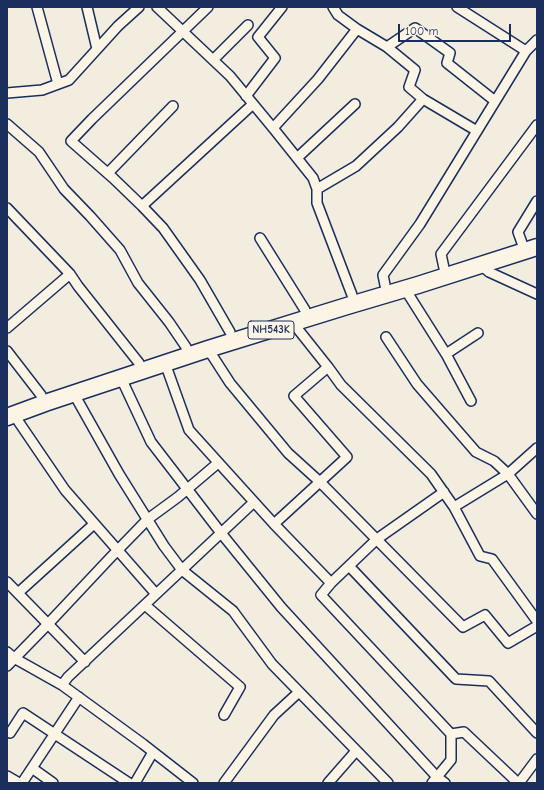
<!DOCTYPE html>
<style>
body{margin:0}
#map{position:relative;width:544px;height:790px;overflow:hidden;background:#f3ede0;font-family:"Comic Neue",sans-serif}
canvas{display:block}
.frame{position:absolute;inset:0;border:8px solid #1b2f5e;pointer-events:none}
.scale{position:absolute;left:398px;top:24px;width:113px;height:18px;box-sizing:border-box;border:2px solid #1b2f5e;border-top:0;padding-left:5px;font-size:12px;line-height:14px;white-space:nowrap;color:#1b2f5e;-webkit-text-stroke:3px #fcf5e5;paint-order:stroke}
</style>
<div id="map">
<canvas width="544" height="790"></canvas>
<div class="frame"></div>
<div class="scale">100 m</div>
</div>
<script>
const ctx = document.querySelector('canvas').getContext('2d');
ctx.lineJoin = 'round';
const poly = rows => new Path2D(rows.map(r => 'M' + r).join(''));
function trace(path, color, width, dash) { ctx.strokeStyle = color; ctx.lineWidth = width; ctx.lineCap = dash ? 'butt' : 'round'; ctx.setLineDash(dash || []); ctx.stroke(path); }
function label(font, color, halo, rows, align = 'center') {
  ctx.font = font + ' "Comic Neue",sans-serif'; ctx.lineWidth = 3.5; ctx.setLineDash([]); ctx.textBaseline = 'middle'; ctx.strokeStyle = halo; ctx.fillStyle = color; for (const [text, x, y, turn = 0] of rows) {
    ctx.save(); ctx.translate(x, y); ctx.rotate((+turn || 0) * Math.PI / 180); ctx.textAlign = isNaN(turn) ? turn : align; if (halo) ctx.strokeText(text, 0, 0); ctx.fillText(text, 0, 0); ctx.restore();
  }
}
const street = poly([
 [37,7,58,84],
 [87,7,97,49],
 [157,7,230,76,273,128,313,178,317,189,317,203,352,295],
 [208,7,92,119,71,141,113,178,142,206,163,228,200,280,230,332],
 [333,7,338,15,357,29,387,47,415,70,409,87,423,99],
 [457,7,526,51],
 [387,47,415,28,450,53,447,63,495,101],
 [213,60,248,25],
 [7,93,42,90,69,80,118,26,139,7],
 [246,96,275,58,258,37,282,7],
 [7,124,39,152,64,189,90,216,120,250,138,283,169,322,186,347],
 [273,128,318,79,357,29],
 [297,158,355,104],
 [108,173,173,106],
 [317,189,356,166,398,127,423,99,477,131],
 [142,206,253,104],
 [7,208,70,274,78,286,139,363],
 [260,238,305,310],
 [522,243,518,232,537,201],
 [481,265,489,272,537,294],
 [444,268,441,254,537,125],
 [385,285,383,275,420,224,526,51,537,40],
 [405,289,446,354,471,401],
 [293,323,328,367,341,385,431,474,454,507,480,556,492,559,537,621],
 [7,328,70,274],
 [386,337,417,384,476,452,494,461,508,474,537,514],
 [208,349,230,383,288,453,320,482,463,627,485,615,508,643,537,626],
 [7,351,41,395],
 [446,354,478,333],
 [165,363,189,430,274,524,331,583,321,595,451,734,464,732,518,783],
 [121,378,151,442,221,533,281,607,437,777,451,760,451,734],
 [74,394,119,474,164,546,182,570,233,611,272,664,388,783],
 [14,415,65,490,156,594],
 [454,507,508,474,537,448],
 [274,524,347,457,294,396,328,367],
 [349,566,456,679,489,681,537,733],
 [7,582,85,662],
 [331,583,377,539,444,492],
 [18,593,94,524],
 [145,605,240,687,224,715],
 [7,652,14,658,62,685,143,744,193,783],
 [7,666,48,624,111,557,148,519,178,497,218,463],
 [62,685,68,677,254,502],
 [10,733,23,713,129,783],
 [32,768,53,783],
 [7,776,19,783],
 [22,783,79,697],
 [135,783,153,752],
 [224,783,274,715,299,692],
 [328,783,356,751],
 [432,783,437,777,445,783],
 [519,783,537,759]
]);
const highway = poly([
 [7,417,45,403,208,349,347,306,418,285,537,247]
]);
trace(street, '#1b2f5e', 12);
trace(highway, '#1b2f5e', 19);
trace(street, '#fcf5e5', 9);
trace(highway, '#fcf5e5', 16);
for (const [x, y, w] of [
 [271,330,46]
]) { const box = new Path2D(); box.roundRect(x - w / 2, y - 9, w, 18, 3); ctx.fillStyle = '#fcf5e5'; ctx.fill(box); trace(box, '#1b2f5e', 1); }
label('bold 11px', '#1b2f5e', null, [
 ["NH543K",271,330]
]);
</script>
